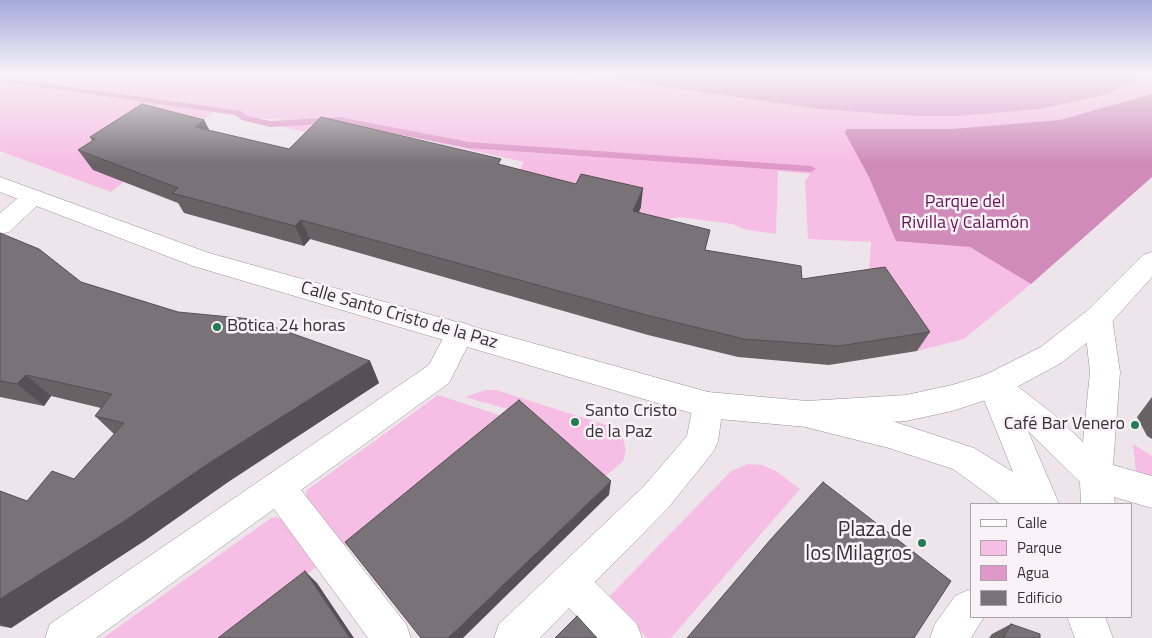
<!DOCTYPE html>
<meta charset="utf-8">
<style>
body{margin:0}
#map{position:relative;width:1152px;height:638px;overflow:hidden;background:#ede5ea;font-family:"Titillium Web",sans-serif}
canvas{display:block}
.legend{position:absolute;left:970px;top:503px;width:162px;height:115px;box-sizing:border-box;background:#faf2f7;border:1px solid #aba5a9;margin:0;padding:6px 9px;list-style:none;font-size:15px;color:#353234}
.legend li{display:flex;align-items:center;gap:10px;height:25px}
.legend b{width:25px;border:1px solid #aba5a9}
</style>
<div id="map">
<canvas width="1152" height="638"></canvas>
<ul class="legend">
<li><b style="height:6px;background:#fff"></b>Calle</li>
<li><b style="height:14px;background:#f7bee5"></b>Parque</li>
<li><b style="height:14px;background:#de98c9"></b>Agua</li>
<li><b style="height:14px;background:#797276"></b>Edificio</li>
</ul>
</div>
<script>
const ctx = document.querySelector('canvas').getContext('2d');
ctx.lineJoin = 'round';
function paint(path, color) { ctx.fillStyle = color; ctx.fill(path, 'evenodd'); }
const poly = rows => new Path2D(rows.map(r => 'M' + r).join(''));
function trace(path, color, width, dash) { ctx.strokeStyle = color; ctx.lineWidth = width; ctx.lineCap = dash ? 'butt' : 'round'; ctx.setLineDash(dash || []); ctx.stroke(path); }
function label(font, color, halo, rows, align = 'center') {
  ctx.font = font + ' "Titillium Web",sans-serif'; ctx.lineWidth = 5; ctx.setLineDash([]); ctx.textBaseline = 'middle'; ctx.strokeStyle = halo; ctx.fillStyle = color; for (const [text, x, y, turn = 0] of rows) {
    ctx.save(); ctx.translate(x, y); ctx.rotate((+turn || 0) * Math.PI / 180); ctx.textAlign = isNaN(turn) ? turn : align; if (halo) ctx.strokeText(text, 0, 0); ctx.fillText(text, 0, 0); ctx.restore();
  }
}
paint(poly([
 [0,74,574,74,820,109,1144,77,1152,74,1152,177,1031,284,964,339,917,351,875,286,869,268,871,242,808,239,805,181,810,174,778,171,776,234,747,230,732,224,679,217,633,227,642,205,513,182,524,162,345,122,328,137,283,127,291,120,255,118,215,111,111,192,0,151],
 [486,390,496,390,609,426,623,439,626,450,623,461,600,481,525,414,465,397],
 [438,395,508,418,345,547,306,497,307,490],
 [1133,444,1152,456,1152,505,1139,502],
 [748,464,762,465,776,471,800,489,671,638,647,638,608,598,731,471],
 [276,517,281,519,316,567,228,638,103,638,271,518]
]), '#f7bee5');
paint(poly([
 [1152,94,1152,177,1031,284,970,247,896,241,869,177,845,133,846,129,952,129,1060,120]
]), '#d08bbb');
paint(poly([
 [574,74,1148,74,1104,95,1039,109,958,116,917,116,820,109]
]), '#de98c9');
paint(poly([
 [4,78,214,107,241,111,248,116,270,121,339,117,469,142,811,166,816,169,811,172,469,148,339,123,270,127,242,120,235,115,7,82,4,82,4,78]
]), '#de98c9');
const street = poly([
 [32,190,40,193,44,198,40,203,9,232,0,234,0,213,24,193,32,190],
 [1098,307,1108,310,1112,318,1120,372,1113,465,1152,476,1152,508,1114,497,1115,504,1081,504,1080,482,1028,431,1059,504,1001,504,953,469,889,448,813,429,802,426,798,416,802,406,813,403,889,420,974,448,1013,472,978,385,982,376,993,372,1004,376,1052,413,1083,442,1090,372,1084,318,1088,310,1098,307],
 [460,322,470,325,474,333,449,383,301,490,406,624,411,638,368,638,274,509,96,638,45,638,50,624,429,365,450,325,460,322],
 [708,392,719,396,723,405,718,442,713,452,668,508,595,582,637,624,642,638,597,638,569,608,540,638,494,638,499,624,644,486,687,436,693,405,697,396,708,392],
 [968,590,971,591,971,617,984,617,971,638,930,638,935,624,955,596,968,590],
 [1067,617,1105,617,1113,638,1075,638,1067,617]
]);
const secondary = poly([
 [0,177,209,253,708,392,807,401,906,395,952,385,985,375,1041,347,1088,310,1143,255,1152,252,1152,277,1108,326,1061,363,1004,394,952,411,906,421,807,427,708,418,193,266,0,192,0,177]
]);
trace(street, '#999296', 1);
trace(secondary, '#999296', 1);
paint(street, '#fff');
paint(secondary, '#fff');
paint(poly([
 [204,120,209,130,289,149,501,165,641,207,639,212,706,250,802,279,930,332,917,351,829,365,738,357,648,335,310,239,304,246,184,213,178,203,93,170,78,150,92,141,90,137],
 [0,233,81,282,178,312,370,361,379,383,228,482,147,539,11,628,0,626,0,491,27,501,74,479,114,434,95,416,101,408,51,396,44,406,0,397],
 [1152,397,1152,439,1147,436,1137,417],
 [1011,624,1040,638,989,638,992,634]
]), '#686265');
paint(poly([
 [204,120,214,139,195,127],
 [643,188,641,207,631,230,633,211],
 [301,220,310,239,304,246,295,226],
 [370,361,379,383,228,482,147,539,11,628,0,624,0,599,209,463],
 [26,375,51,396,44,406,17,384],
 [611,481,609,495,463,638,448,638],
 [305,571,317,583,354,638,350,638]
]), '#555053');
const building = poly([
 [142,104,204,120,195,127,289,149,321,117,501,159,498,164,576,184,581,174,643,188,633,211,710,230,705,250,801,266,802,279,885,267,930,332,839,346,744,339,650,316,301,220,295,226,172,193,178,188,78,150,95,139,90,137,142,104],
 [0,233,39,249,81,282,178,312,251,319,370,361,209,463,123,522,0,599,0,491,27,501,52,471,74,479,124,423,95,416,112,394,26,375,17,384,0,381,0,233],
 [519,400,611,481,448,638,421,638,345,542,519,400],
 [823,482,951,581,914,638,687,638,771,539,823,482],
 [305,571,350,638,218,638,305,571],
 [577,616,597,638,555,638,577,616],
 [1011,624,1040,634,1040,638,1003,638,1011,624]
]);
paint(building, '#797276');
trace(building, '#555053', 1);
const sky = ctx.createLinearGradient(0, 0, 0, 163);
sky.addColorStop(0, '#a4a9dc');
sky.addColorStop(0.45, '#f7f3f6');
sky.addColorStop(1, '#f7f3f600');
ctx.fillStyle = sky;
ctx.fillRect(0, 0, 1152, 163);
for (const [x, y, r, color] of [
 [217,327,5,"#227d53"],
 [575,422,5,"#227d53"],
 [1135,425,5,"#227d53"],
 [922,543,5,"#227d53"]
]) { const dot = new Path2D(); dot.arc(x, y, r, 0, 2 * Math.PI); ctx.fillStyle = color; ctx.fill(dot); trace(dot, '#faf2f7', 2); }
label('18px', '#661554', '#faf2f7', [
 ["Parque del",965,203],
 ["Rivilla y Calamón",965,224]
]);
label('18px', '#353234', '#faf2f7', [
 ["Calle Santo Cristo de la Paz",399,316,16]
]);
label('18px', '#353234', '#faf2f7', [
 ["Botica 24 horas",227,327],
 ["Santo Cristo",585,412],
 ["de la Paz",585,433],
 ["Café Bar Venero",1125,425,"right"]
], 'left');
label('21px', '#353234', '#faf2f7', [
 ["Plaza de",912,531],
 ["los Milagros",912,555]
], 'right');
</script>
